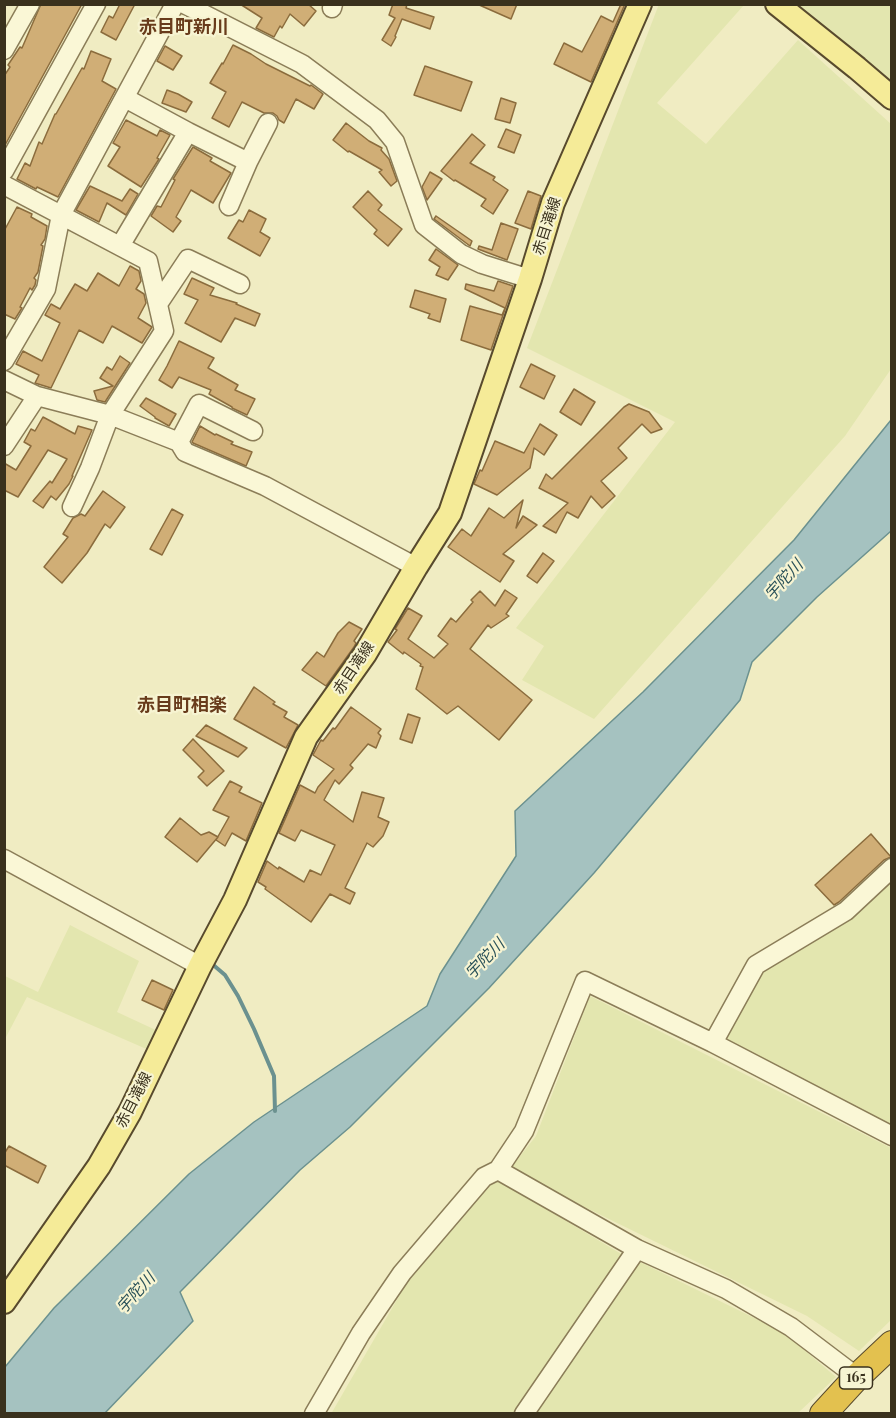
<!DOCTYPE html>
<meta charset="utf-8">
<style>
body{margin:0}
#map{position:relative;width:896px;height:1418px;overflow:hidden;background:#f0ecc2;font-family:"Playfair Display",serif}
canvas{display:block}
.frame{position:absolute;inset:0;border:6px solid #3a311d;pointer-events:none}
</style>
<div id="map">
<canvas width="896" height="1418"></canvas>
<div class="frame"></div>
</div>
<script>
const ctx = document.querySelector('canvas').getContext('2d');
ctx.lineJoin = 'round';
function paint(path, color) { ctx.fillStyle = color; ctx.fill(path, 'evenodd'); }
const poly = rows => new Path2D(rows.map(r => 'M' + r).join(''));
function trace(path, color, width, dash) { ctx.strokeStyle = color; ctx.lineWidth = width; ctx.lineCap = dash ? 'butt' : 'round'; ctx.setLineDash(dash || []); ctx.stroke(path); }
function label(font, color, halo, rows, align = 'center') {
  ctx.font = font + ' "Playfair Display","Noto Sans JP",serif'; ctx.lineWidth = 4.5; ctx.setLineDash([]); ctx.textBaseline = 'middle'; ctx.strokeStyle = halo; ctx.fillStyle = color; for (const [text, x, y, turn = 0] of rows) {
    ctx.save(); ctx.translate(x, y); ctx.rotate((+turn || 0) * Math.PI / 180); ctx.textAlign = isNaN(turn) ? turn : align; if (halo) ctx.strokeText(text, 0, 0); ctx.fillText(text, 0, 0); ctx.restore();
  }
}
paint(poly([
 [659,4,744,5,657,103,706,144,798,40,891,124,891,369,845,436,594,719,522,680,544,646,516,628,675,422,527,348],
 [798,5,891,5,891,85,808,14],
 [891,881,891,1125,723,1040,758,973,847,920],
 [70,925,139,961,117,1012,160,1032,151,1051,27,997,5,1039,5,976,38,992],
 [590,996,891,1148,891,1320,859,1351,807,1316,509,1170,536,1136],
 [496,1179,623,1255,514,1413,331,1414,406,1284],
 [640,1262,783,1332,836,1377,798,1413,535,1414]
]), '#e3e6af');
const water = poly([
 [891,420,891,531,817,597,752,662,740,700,594,873,489,988,350,1127,300,1170,180,1292,193,1321,105,1413,5,1413,5,1367,54,1308,189,1174,254,1122,427,1006,440,974,516,856,515,811,643,692,794,540,891,420]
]);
paint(water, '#a5c2c0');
trace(water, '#6b918f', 1.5);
trace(poly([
 [211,963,225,975,238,996,254,1029,274,1076,275,1111]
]), '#6b918f', 4);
const building = poly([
 [41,4,82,4,4,147,4,76,10,67,8,65,20,47,22,48,41,4],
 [120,4,135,4,116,40,101,32,109,16,113,18,120,4],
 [240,4,308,4,316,11,304,26,290,14,282,28,280,26,274,37,256,28,262,18,240,4],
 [393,4,407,4,406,8,434,17,430,29,402,19,395,36,396,37,391,46,382,40,395,18,389,15,393,4],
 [477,4,517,4,511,19,477,4],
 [621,4,625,4,591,82,554,64,564,43,582,52,601,16,613,22,621,4],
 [233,45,251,54,266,64,310,86,311,85,323,94,314,109,296,99,284,123,279,120,277,116,273,113,264,113,242,102,229,127,212,118,226,92,210,83,222,63,223,64,233,45],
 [165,46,182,56,173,70,157,61,165,46],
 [91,51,111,59,102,81,116,89,58,197,37,187,36,189,17,179,25,163,30,166,39,142,42,144,55,114,56,114,82,68,84,69,91,51],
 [425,66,472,82,461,111,414,95,425,66],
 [167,90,178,94,192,102,186,112,162,103,167,90],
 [501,98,516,103,510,123,495,119,501,98],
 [126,120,157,136,160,130,170,135,157,158,159,159,141,187,108,166,120,147,113,143,126,120],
 [346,123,369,141,382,148,381,150,389,159,397,181,391,186,379,172,382,170,349,151,348,152,333,140,346,123],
 [506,129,521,135,514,153,498,147,506,129],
 [472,134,485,145,470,163,495,177,493,180,508,190,493,214,481,206,486,199,455,180,454,181,441,171,472,134],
 [193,147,212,158,210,161,231,173,213,203,191,190,176,217,181,221,173,232,151,216,157,206,161,207,175,180,173,179,193,147],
 [430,172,442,179,427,200,422,187,430,172],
 [90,186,122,201,130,189,138,194,126,215,107,203,99,222,76,210,90,186],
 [368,191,382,205,378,210,402,229,388,246,374,234,377,230,353,207,368,191],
 [528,191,541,196,531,229,515,223,528,191],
 [17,207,32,214,31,217,47,226,45,239,41,245,43,246,38,272,34,278,36,280,35,285,32,290,30,288,20,307,22,308,15,319,4,314,4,231,17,207],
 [249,210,266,219,260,232,270,238,260,256,228,238,239,220,243,222,249,210],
 [436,216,472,241,470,246,434,219,436,216],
 [501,223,518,229,507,260,478,249,479,246,492,250,501,223],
 [436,249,458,265,448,280,436,275,440,267,429,260,436,249],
 [130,266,139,271,141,281,136,289,144,294,146,303,138,318,152,327,142,343,112,326,103,343,79,330,51,388,35,383,39,375,16,364,23,351,42,361,60,323,45,315,51,304,60,309,75,284,87,291,98,273,119,286,130,266],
 [192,278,214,288,210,295,237,303,236,304,260,314,255,326,235,318,221,342,185,323,198,300,184,294,192,278],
 [498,281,513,286,491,350,461,340,470,306,502,315,505,308,465,289,466,284,494,291,498,281],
 [415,290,446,299,440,322,428,318,430,314,410,307,415,290],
 [179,341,214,358,208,368,238,385,235,390,255,399,247,415,232,408,232,407,209,394,211,390,179,377,172,388,159,380,167,366,179,341],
 [120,356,130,363,105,402,97,400,94,391,113,386,100,378,107,367,112,370,120,356],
 [531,364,555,376,544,399,520,387,531,364],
 [574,389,595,402,581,425,560,412,574,389],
 [146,398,176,414,169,426,155,418,155,417,140,406,146,398],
 [629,404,649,412,662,429,651,433,642,424,618,448,627,458,601,481,615,496,602,508,591,496,578,518,567,512,556,533,543,526,568,503,539,488,546,474,552,479,624,407,629,404],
 [43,417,75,434,78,426,92,430,72,476,73,476,69,484,56,500,51,496,43,508,33,501,50,481,52,483,67,459,48,450,18,497,4,490,4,463,16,470,31,446,24,442,31,429,35,431,43,417],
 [540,424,557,435,544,455,534,448,530,468,497,495,474,484,480,470,482,471,495,441,524,453,540,424],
 [200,426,215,435,216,434,233,442,231,444,252,452,246,466,193,443,192,442,200,426],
 [103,491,125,507,110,528,105,524,87,553,62,583,44,567,68,537,63,534,73,518,81,514,85,516,103,491],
 [523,500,516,528,523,516,537,525,503,554,514,561,500,582,448,547,462,529,471,536,489,508,504,518,523,500],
 [172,509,183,515,162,555,150,549,172,509],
 [543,553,554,561,537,583,527,576,543,553],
 [505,590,517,598,506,614,509,616,491,628,488,625,470,649,532,700,499,740,458,706,447,714,416,689,423,667,420,666,421,664,404,652,403,654,388,642,397,630,395,629,408,608,422,616,408,639,434,658,448,644,438,636,451,618,456,622,473,602,471,600,480,591,495,606,505,590],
 [349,622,362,629,354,641,356,643,354,647,326,686,302,670,317,652,324,657,338,633,349,622],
 [254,687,275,702,273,704,287,712,284,717,298,725,286,748,234,719,254,687],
 [351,707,381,729,378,733,381,736,376,748,368,744,350,765,353,768,339,784,335,780,324,800,353,822,362,792,384,798,378,817,389,822,383,836,373,847,367,843,345,888,355,893,350,904,330,894,311,922,265,889,266,887,258,882,267,861,278,869,279,867,304,882,310,870,321,875,335,845,301,830,295,841,279,833,300,785,315,793,318,787,334,769,313,755,321,740,323,741,333,728,335,729,351,707],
 [408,714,420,718,412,743,400,739,408,714],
 [206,725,247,748,238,757,196,736,206,725],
 [193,739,224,771,207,786,198,777,204,771,183,750,193,739],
 [230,781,242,787,239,792,262,803,246,841,232,833,225,846,216,840,229,817,213,810,230,781],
 [180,818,201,835,209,832,218,837,197,862,165,837,180,818],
 [871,834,891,857,884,860,839,902,834,905,815,885,871,834],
 [152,980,173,990,164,1010,142,1000,152,980],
 [9,1146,46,1166,38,1183,4,1165,4,1154,9,1146]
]);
paint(building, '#d0ae76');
trace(building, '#8b6c3d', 1.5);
const minor = poly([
 [184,4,302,64,377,120,395,142,424,225,461,254,482,264,530,279],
 [332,8,333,4],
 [4,50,30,4],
 [188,132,248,162,229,206],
 [248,162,268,123],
 [4,171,96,4],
 [4,185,148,261,164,331,110,415,90,468,72,507],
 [120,246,188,132,125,98],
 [158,304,188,259,240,284],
 [4,361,46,289,61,215,175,4],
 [4,380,37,396,110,415,179,442,185,452,265,486,416,567],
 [179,442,199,404,253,431],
 [4,446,37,396],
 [4,859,200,966],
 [713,1043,756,965,846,911,892,868],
 [498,1170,637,1249,726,1289,791,1327,857,1377],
 [314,1414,361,1333,402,1273,484,1177,498,1170,524,1131,585,981,713,1043,892,1136],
 [524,1414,637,1249]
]);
const major = poly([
 [777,4,857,68,892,98],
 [4,1302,99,1166,130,1112,200,966,235,900,306,737,365,654,416,567,450,513,530,279,553,203,640,4]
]);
const highway = poly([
 [823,1414,857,1377,892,1344]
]);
trace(minor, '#8b7d58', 21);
trace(major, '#584a2d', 26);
trace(highway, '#584a2d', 28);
trace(minor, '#faf7d6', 18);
trace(major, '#f5eb98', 22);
trace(highway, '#e3c14f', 26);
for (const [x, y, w] of [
 [856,1378,33]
]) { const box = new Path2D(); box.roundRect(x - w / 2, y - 11, w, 22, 4.5); ctx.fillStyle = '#f7f4d2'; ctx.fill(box); trace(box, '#3a311d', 1.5); }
label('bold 14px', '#3a311d', null, [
 ["165",856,1378]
]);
label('15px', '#3a311d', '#f7f4d2', [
 ["赤目滝線",547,226,-72],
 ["赤目滝線",354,668,-56],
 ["赤目滝線",134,1100,-63]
]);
label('italic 16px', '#2c535a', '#f7f4d2', [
 ["宇陀川",784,580,-48],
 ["宇陀川",485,959,-46],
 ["宇陀川",136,1293,-48]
]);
label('bold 18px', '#683b1b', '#f7f4d2', [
 ["赤目町新川",184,27],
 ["赤目町相楽",182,705]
]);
</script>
